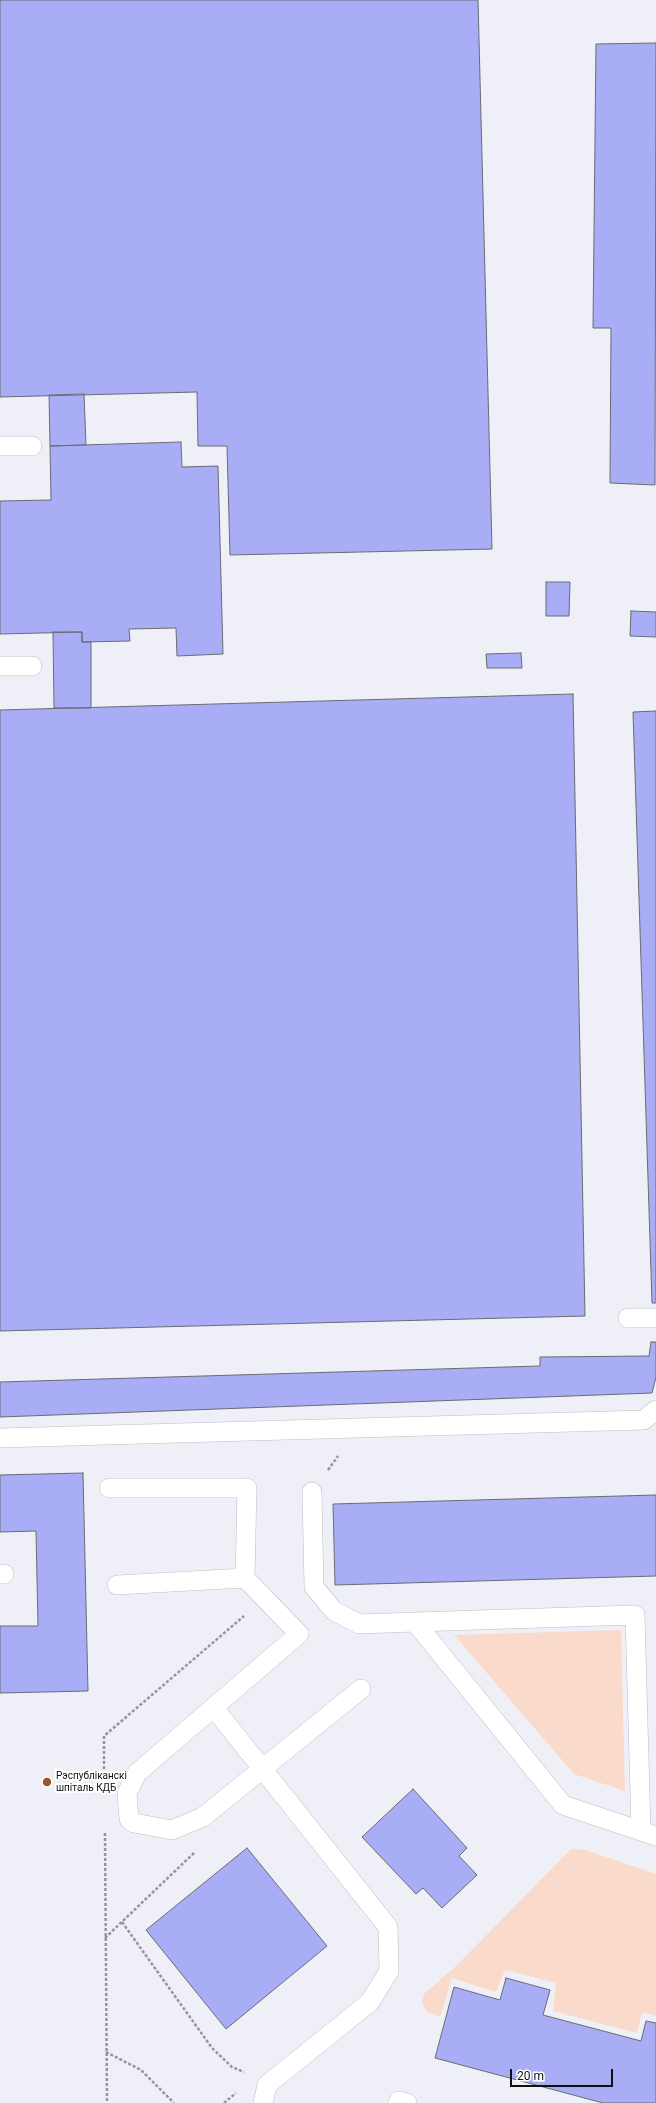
<!DOCTYPE html>
<meta charset="utf-8">
<style>
body{margin:0}
#map{position:relative;width:656px;height:2103px;overflow:hidden;background:#eff0f7;font-family:Roboto,sans-serif}
canvas{display:block}
.scale{position:absolute;left:510px;top:2069px;width:103px;height:18px;box-sizing:border-box;border:2px solid #101013;border-top:0;padding-left:5px;font-size:12px;line-height:14px;white-space:nowrap;color:#101013;-webkit-text-stroke:3px #fff;paint-order:stroke}
</style>
<div id="map">
<canvas width="656" height="2103"></canvas>
<div class="scale">20 m</div>
</div>
<script>
const ctx = document.querySelector('canvas').getContext('2d');
ctx.lineJoin = 'round';
function paint(path, color) { ctx.fillStyle = color; ctx.fill(path, 'evenodd'); }
const poly = rows => new Path2D(rows.map(r => 'M' + r).join(''));
function trace(path, color, width, dash) { ctx.strokeStyle = color; ctx.lineWidth = width; ctx.lineCap = dash ? 'butt' : 'round'; ctx.setLineDash(dash || []); ctx.stroke(path); }
function label(font, color, halo, rows, align = 'center') {
  ctx.font = font + ' Roboto,sans-serif'; ctx.lineWidth = 4; ctx.setLineDash([]); ctx.textBaseline = 'middle'; ctx.strokeStyle = halo; ctx.fillStyle = color; for (const [text, x, y, turn = 0] of rows) {
    ctx.save(); ctx.translate(x, y); ctx.rotate((+turn || 0) * Math.PI / 180); ctx.textAlign = isNaN(turn) ? turn : align; if (halo) ctx.strokeText(text, 0, 0); ctx.fillText(text, 0, 0); ctx.restore();
  }
}
paint(poly([
 [621,1630,625,1791,574,1774,454,1635],
 [571,1849,585,1850,656,1874,656,2016,642,2012,637,2033,553,2011,556,1983,505,1970,496,1992,452,1978,440,2017,428,2013,422,2003,424,1994,456,1966]
]), '#fadacb');
const building = poly([
 [0,0,478,0,492,549,230,555,227,446,198,446,197,392,0,397,0,0],
 [656,43,655,485,610,483,611,328,593,328,596,44,656,43],
 [84,394,86,445,50,446,49,395,84,394],
 [181,442,182,467,218,466,223,654,177,656,176,628,129,629,130,641,82,642,82,632,0,634,0,501,51,500,50,446,181,442],
 [546,582,570,582,569,616,546,616,546,582],
 [631,611,656,612,656,637,630,636,631,611],
 [53,632,82,632,82,642,91,642,91,708,54,708,53,632],
 [521,653,522,668,487,668,486,654,521,653],
 [573,694,585,1316,0,1331,0,710,573,694],
 [656,711,656,1303,652,1303,633,712,656,711],
 [651,1342,656,1342,656,1377,652,1393,0,1417,0,1382,540,1366,540,1357,649,1356,651,1342],
 [83,1473,88,1691,0,1693,0,1626,38,1626,36,1531,0,1532,0,1475,83,1473],
 [656,1495,656,1576,335,1585,333,1504,656,1495],
 [413,1789,467,1848,459,1856,477,1875,442,1908,423,1888,416,1894,362,1837,413,1789],
 [247,1848,327,1946,226,2029,146,1930,247,1848],
 [506,1978,550,1990,543,2015,641,2041,646,2021,656,2023,656,2103,603,2103,435,2058,454,1987,500,2000,506,1978]
]);
paint(building, '#a8adf5');
trace(building, '#6b6b71', 1);
const service = poly([
 [0,446,32,446],
 [0,666,32,666],
 [628,1318,656,1318],
 [0,1438,644,1420,656,1410],
 [109,1488,247,1488,245,1578,299,1634,137,1773,127,1793,129,1819,134,1823,172,1830,203,1817,361,1689],
 [312,1492,314,1587,334,1611,359,1624,415,1622,563,1805,656,1836],
 [0,1574,4,1574],
 [117,1585,245,1578],
 [415,1622,635,1615,641,1831],
 [214,1708,388,1927,389,1971,370,2002,267,2085,263,2103],
 [398,2103,399,2101,407,2103]
]);
trace(service, '#bdbec4', 20);
trace(poly([
 [328,1470,338,1456],
 [104,1774,104,1736,244,1616],
 [105,1833,107,2103],
 [122,1922,212,2048,232,2067,244,2072],
 [105,1938,195,1852],
 [106,2052,141,2070,174,2103],
 [224,2103,236,2093]
]), '#95959b', 2.5, [3, 2]);
trace(service, '#fff', 19);
for (const [x, y, r, color] of [
 [47,1782,5,"#9b542c"]
]) { const dot = new Path2D(); dot.arc(x, y, r, 0, 2 * Math.PI); ctx.fillStyle = color; ctx.fill(dot); trace(dot, '#fff', 1.5); }
label('10px', '#101013', '#fff', [
 ["Рэспубліканскі",56,1776],
 ["шпіталь КДБ",56,1788]
], 'left');
</script>
